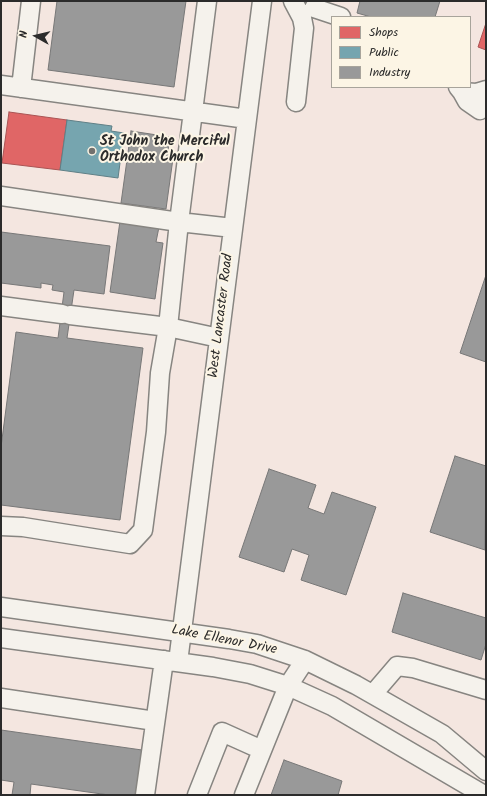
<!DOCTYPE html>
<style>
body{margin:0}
#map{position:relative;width:487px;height:796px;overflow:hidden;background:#f7f3ea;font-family:Kalam,sans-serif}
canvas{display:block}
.frame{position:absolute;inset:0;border:2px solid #2b2b2b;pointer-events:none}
.legend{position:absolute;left:331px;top:16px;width:140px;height:72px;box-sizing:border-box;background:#fcf5e5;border:1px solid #a8a49b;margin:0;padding:5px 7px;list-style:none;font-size:12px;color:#2b2b2b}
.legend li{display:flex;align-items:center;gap:8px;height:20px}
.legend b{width:20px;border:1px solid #a8a49b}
.north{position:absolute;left:16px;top:16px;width:40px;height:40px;-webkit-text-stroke:3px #fcf5e5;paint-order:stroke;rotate:278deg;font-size:11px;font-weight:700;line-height:16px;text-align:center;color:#2b2b2b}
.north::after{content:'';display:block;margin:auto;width:14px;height:18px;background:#2b2b2b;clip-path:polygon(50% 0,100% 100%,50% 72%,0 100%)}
</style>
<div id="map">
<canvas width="487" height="796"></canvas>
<div class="frame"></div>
<ul class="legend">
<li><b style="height:11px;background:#e06666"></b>Shops</li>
<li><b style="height:11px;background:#76a5af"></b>Public</li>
<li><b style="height:11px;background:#999"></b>Industry</li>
</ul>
<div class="north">N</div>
</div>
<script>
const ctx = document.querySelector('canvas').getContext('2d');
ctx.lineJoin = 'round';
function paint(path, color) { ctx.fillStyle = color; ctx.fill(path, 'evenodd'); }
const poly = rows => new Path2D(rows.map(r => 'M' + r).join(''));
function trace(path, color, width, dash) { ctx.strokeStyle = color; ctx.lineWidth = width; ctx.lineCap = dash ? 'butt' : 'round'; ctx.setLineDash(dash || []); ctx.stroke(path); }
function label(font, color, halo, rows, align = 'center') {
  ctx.font = font + ' Kalam,sans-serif'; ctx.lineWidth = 4; ctx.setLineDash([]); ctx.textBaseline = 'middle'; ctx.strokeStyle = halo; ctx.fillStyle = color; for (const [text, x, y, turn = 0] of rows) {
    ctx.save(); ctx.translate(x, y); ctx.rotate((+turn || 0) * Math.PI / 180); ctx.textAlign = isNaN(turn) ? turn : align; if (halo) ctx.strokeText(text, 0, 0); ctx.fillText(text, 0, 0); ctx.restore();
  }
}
paint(poly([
 [1,1,486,1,486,795,1,795],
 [332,17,470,17,470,87,332,87]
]), '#f4e6e0');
const shops = poly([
 [486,23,486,50,478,47,486,23],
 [9,112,67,120,60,170,2,163,9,112]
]);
paint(shops, '#e06666');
trace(shops, '#aa5454', 1);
const public = poly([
 [67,120,112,126,111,131,124,133,118,178,60,170,67,120]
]);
paint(public, '#76a5af');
trace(public, '#608087', 1);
const industry = poly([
 [57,1,186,1,174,87,48,70,57,1],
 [360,1,440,1,435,17,371,17,357,13,360,1],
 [131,131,170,137,168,150,174,151,166,209,121,203,131,131],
 [120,221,159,227,156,242,163,243,155,299,110,292,120,221],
 [1,232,110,246,104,294,74,290,67,338,143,348,120,520,1,505,1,447,16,332,58,338,64,292,52,290,53,285,41,283,41,288,1,283,1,232],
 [486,275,486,362,460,353,486,275],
 [455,456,486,466,485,550,430,532,455,456],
 [269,469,316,485,308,508,324,514,332,492,376,507,346,595,301,580,309,555,292,549,284,572,239,557,269,469],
 [403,593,486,618,486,644,481,660,392,632,403,593],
 [1,730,142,750,136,795,109,795,31,784,30,795,12,795,14,782,1,780,1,730],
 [284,760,342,781,338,795,271,795,284,760]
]);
paint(industry, '#999');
trace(industry, '#787878', 1);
const minor = poly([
 [293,1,302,18,304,28,296,102],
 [314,8,341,17],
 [1,85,247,119],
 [458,87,462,92,476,93,486,90],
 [21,88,31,1],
 [462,92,467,101,480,110,486,105],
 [1,196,179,222,233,228],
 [1,306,62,314],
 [70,315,168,327,219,338],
 [1,526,23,527,130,544,143,530,156,432,160,373,168,327,179,222,207,1],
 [1,607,229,639,257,644,305,660,356,685,442,734,486,771],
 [1,638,213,667,250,674,288,686,332,706,484,795],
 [178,662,262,1],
 [373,694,397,666,413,668,486,690],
 [1,698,155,721],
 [145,795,164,660],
 [197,795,222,732,262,750],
 [244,795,288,686,305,660]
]);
trace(minor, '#878581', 21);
trace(minor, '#f5f2ec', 18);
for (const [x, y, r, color] of [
 [92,151,4,"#72716e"]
]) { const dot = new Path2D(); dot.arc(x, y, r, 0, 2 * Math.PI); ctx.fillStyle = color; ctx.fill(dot); trace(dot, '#fcf5e5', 1.5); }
label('bold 14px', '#2b2b2b', '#fcf5e5', [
 ["St John the Merciful",100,143],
 ["Orthodox Church",100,159]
], 'left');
label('14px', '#2b2b2b', '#fcf5e5', [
 ["West Lancaster Road",222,316,-83],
 ["Lake Ellenor Drive",224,641,11]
]);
</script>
